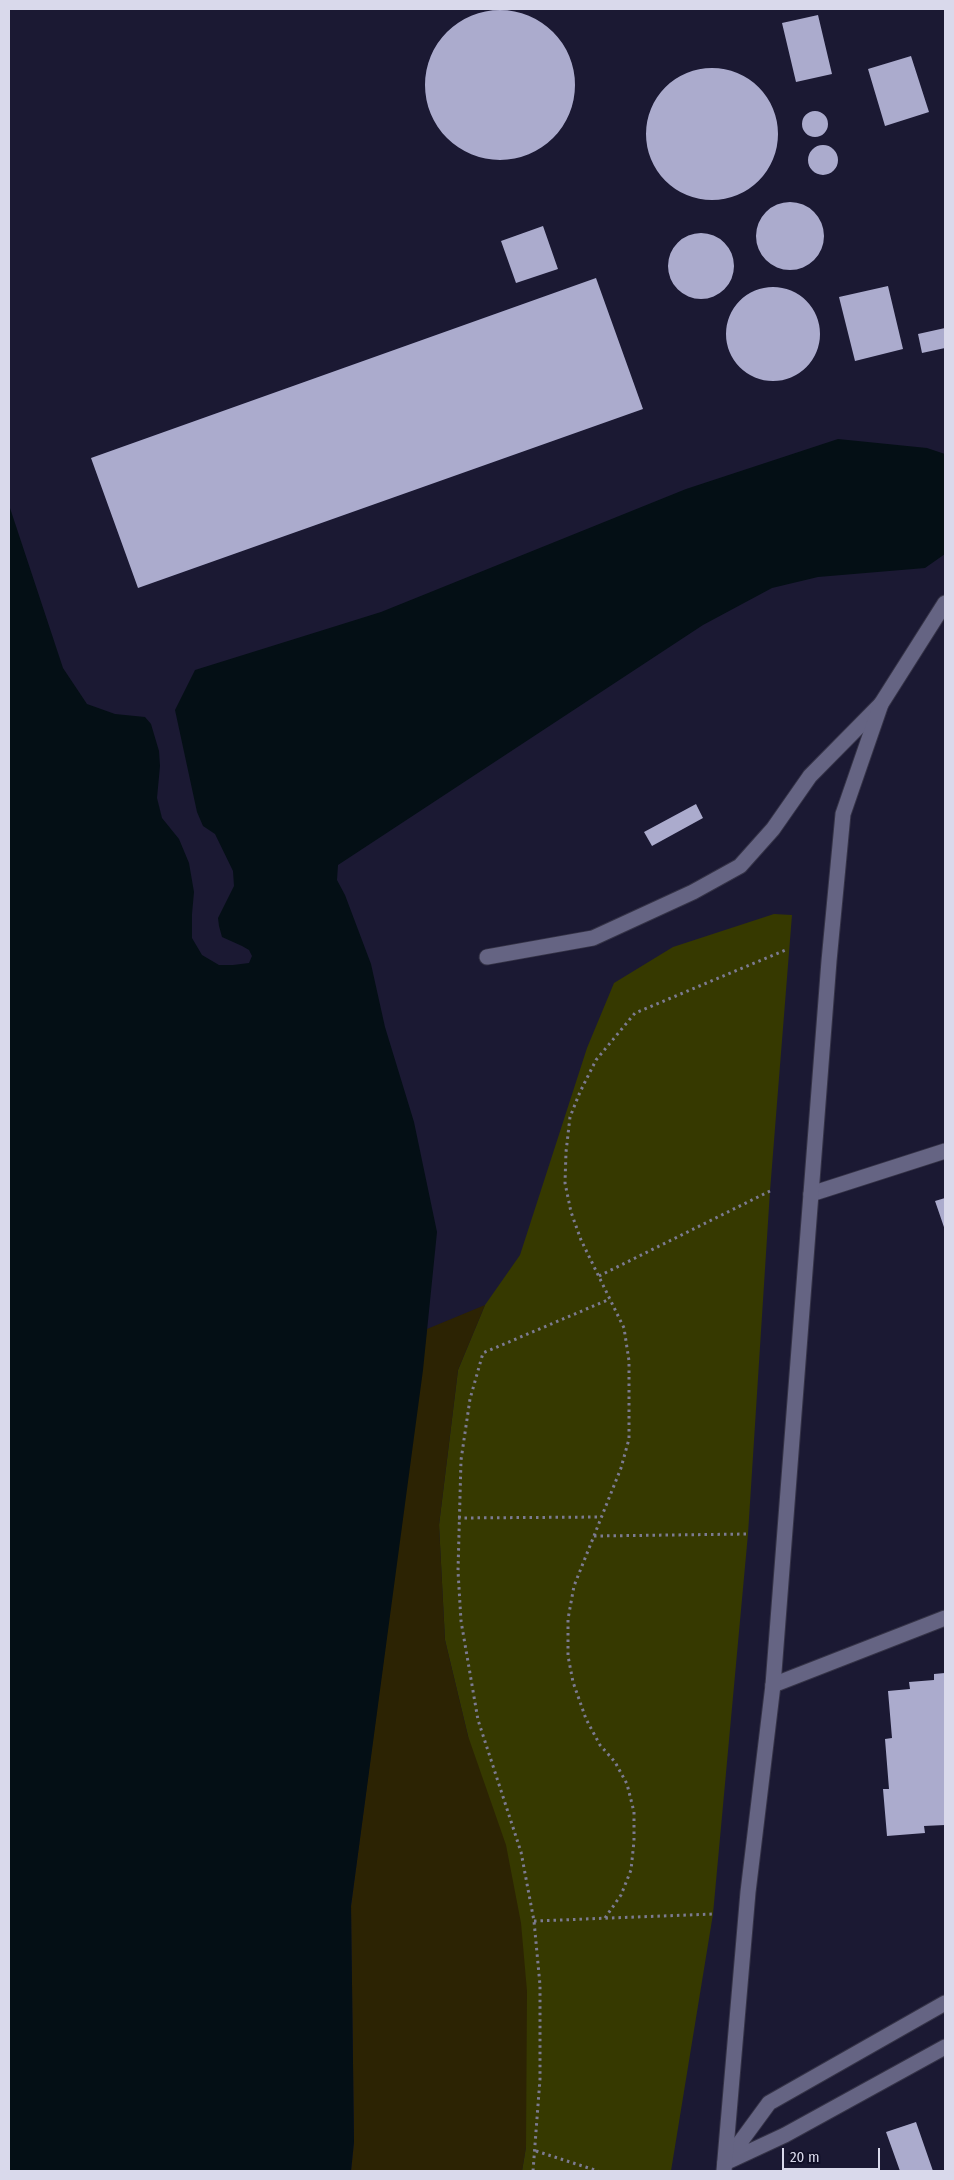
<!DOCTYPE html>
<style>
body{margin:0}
#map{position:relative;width:954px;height:2180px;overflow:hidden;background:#1b1933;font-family:"Fira Sans Condensed",sans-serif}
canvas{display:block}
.frame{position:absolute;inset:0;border:10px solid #d9d9eb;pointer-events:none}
.scale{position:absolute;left:782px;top:2148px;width:98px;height:22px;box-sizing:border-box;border:2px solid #d9d9eb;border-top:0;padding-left:6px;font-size:15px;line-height:18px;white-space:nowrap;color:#d9d9eb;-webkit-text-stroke:4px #121028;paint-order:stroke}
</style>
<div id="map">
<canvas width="954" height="2180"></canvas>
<div class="frame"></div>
<div class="scale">20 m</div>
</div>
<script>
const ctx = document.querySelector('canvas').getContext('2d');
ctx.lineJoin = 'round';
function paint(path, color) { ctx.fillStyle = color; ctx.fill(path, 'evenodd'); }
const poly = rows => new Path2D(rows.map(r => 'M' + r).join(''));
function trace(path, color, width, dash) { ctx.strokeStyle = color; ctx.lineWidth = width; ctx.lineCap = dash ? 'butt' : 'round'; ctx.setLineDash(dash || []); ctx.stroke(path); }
paint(poly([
 [774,914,792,915,770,1191,748,1534,713,1914,671,2171,522,2171,526,2147,468,1736,445,1640,439,1525,458,1370,485,1305,520,1255,587,1048,614,983,673,947]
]), '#363900');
paint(poly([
 [485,1305,458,1370,439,1525,445,1640,468,1736,506,1845,521,1923,527,1991,526,2147,522,2171,351,2171,354,2142,351,1906,427,1329]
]), '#2c2303');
paint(poly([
 [838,439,927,448,945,454,945,554,925,568,818,577,772,588,703,625,338,865,337,880,345,895,371,964,385,1027,414,1122,437,1232,423,1370,351,1906,354,2142,351,2171,9,2171,9,505,63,668,87,704,115,714,145,717,151,724,159,751,160,766,157,798,162,818,179,839,189,863,194,892,192,914,192,938,202,955,219,965,233,965,249,963,252,956,249,950,242,946,222,937,219,926,218,918,234,886,233,871,215,834,203,826,197,812,175,710,195,670,381,612,686,489]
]), '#040f15');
paint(poly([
 '425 85a75 75 0 1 1 150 0a75 75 0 1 1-150 0Z',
 [818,15,832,74,796,82,782,23],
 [911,56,929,112,885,126,868,69],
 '646 134a66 66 0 1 1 132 0a66 66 0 1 1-132 0Z',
 '802 124a13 13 0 1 1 26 0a13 13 0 1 1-26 0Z',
 '808 160a15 15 0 1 1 30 0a15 15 0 1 1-30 0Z',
 '756 236a34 34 0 1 1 68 0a34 34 0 1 1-68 0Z',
 [543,226,558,269,516,283,501,241],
 '668 266a33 33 0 1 1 66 0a33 33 0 1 1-66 0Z',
 [596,278,643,409,138,588,91,458],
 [888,286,903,349,855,361,839,297],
 '726 334a47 47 0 1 1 94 0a47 47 0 1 1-94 0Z',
 [945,328,945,348,922,353,918,334],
 [696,804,703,818,652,846,644,832],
 [945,1198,945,1230,935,1201],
 [945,1673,945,1825,924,1826,925,1833,887,1836,883,1789,889,1789,885,1739,892,1738,888,1691,910,1689,909,1682,934,1680,934,1674],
 [916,2122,933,2171,900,2171,886,2132]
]), '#ababcd');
const lane = poly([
 [487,957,593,938,693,892,740,866,773,829,810,776,881,704]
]);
const street = poly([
 [811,1194,945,1151],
 [773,1685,945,1618],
 [727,2162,785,2135,945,2047],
 [725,2163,769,2103,945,2003]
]);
const secondary = poly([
 [724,2171,748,1892,773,1685,829,961,843,814,881,704,945,603]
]);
trace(lane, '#353347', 17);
trace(street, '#353347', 17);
trace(secondary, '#353347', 17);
trace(poly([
 [599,1276,770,1191],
 [458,1518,601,1517],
 [594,1536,748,1534],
 [605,1918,621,1895,631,1870,634,1841,634,1812,627,1784,615,1762,600,1745,586,1719,573,1682,568,1656,568,1619,574,1586,621,1468,629,1439,629,1361,624,1328,581,1240,571,1212,565,1183,566,1152,570,1117,580,1092,596,1060,635,1013,788,949],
 [534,1921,713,1914],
 [536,2151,598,2171],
 [533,2171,540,2079,540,1985,534,1921,521,1852,478,1720,461,1621,458,1571,461,1460,470,1399,483,1353,610,1299]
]), '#7c7b91', 3, [2.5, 4]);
trace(lane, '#656483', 15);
trace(street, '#656483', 15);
trace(secondary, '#656483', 15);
</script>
